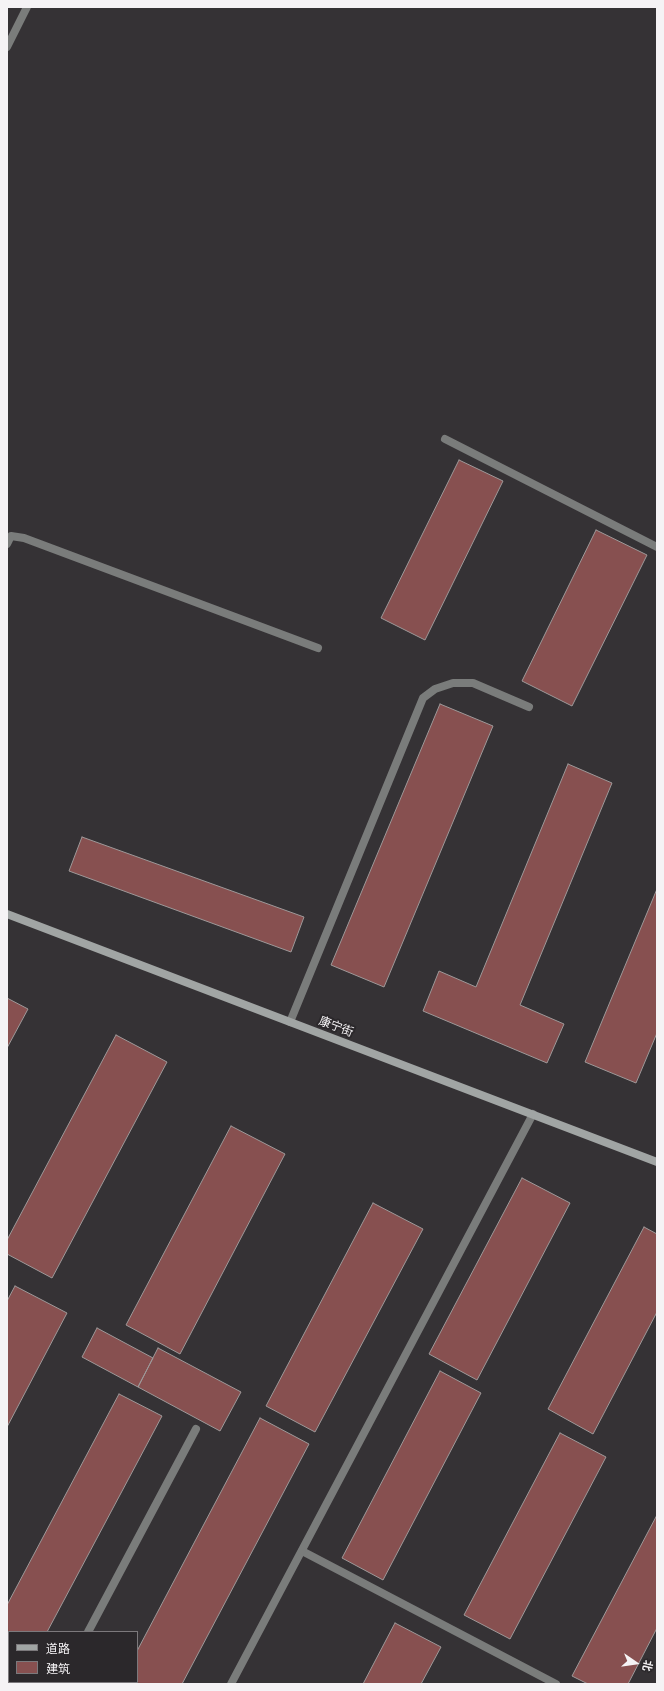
<!DOCTYPE html>
<meta charset="utf-8">
<style>
body{margin:0}
#map{position:relative;width:664px;height:1691px;overflow:hidden;background:#353235;font-family:Lora,"Noto Sans SC",serif}
canvas{display:block}
.frame{position:absolute;inset:0;border:8px solid #f5f3f5;pointer-events:none}
.legend{position:absolute;left:8px;top:1631px;width:130px;height:52px;box-sizing:border-box;background:#2b282b;border:1px solid #7c797c;margin:0;padding:5px 7px;list-style:none;font-size:12px;color:#f5f3f5}
.legend li{display:flex;align-items:center;gap:8px;height:20px}
.legend b{width:20px;border:1px solid #7c797c}
.north{position:absolute;left:616px;top:1643px;width:40px;height:40px;-webkit-text-stroke:3px #2b282b;paint-order:stroke;rotate:103deg;font-size:11px;font-weight:700;line-height:16px;text-align:center;color:#f5f3f5}
.north::after{content:'';display:block;margin:auto;width:14px;height:18px;background:#f5f3f5;clip-path:polygon(50% 0,100% 100%,50% 72%,0 100%)}
</style>
<div id="map">
<canvas width="664" height="1691"></canvas>
<div class="frame"></div>
<ul class="legend">
<li><b style="height:5px;background:#a1a5a4"></b>道路</li>
<li><b style="height:11px;background:#875050"></b>建筑</li>
</ul>
<div class="north">北</div>
</div>
<script>
const ctx = document.querySelector('canvas').getContext('2d');
ctx.lineJoin = 'round';
function paint(path, color) { ctx.fillStyle = color; ctx.fill(path, 'evenodd'); }
const poly = rows => new Path2D(rows.map(r => 'M' + r).join(''));
function trace(path, color, width, dash) { ctx.strokeStyle = color; ctx.lineWidth = width; ctx.lineCap = dash ? 'butt' : 'round'; ctx.setLineDash(dash || []); ctx.stroke(path); }
function label(font, color, halo, rows, align = 'center') {
  ctx.font = font + ' Lora,"Noto Sans SC",serif'; ctx.lineWidth = 4; ctx.setLineDash([]); ctx.textBaseline = 'middle'; ctx.strokeStyle = halo; ctx.fillStyle = color; for (const [text, x, y, turn = 0] of rows) {
    ctx.save(); ctx.translate(x, y); ctx.rotate((+turn || 0) * Math.PI / 180); ctx.textAlign = isNaN(turn) ? turn : align; if (halo) ctx.strokeText(text, 0, 0); ctx.fillText(text, 0, 0); ctx.restore();
  }
}
const building = poly([
 [459,460,503,481,425,640,381,618,459,460],
 [596,530,647,555,572,706,522,681,596,530],
 [440,704,493,726,384,987,331,965,440,704],
 [568,764,612,783,520,1005,564,1024,547,1063,423,1011,439,971,476,987,568,764],
 [82,837,304,917,291,952,69,871,82,837],
 [657,889,657,1033,636,1083,585,1062,657,889],
 [7,998,28,1009,7,1048,7,998],
 [116,1035,167,1062,52,1278,7,1254,7,1240,116,1035],
 [231,1126,285,1154,180,1354,126,1325,231,1126],
 [522,1178,570,1203,477,1380,429,1354,522,1178],
 [373,1203,423,1229,315,1432,266,1406,373,1203],
 [644,1227,657,1234,657,1312,593,1434,548,1409,644,1227],
 [15,1286,67,1313,7,1427,7,1301,15,1286],
 [97,1328,153,1358,138,1387,82,1357,97,1328],
 [158,1348,241,1392,220,1431,138,1387,158,1348],
 [440,1371,481,1393,383,1580,342,1558,440,1371],
 [119,1394,162,1416,47,1632,9,1632,9,1682,21,1682,20,1684,7,1684,7,1605,119,1394],
 [260,1418,309,1444,182,1684,120,1684,121,1682,137,1682,137,1651,260,1418],
 [560,1433,606,1457,510,1639,464,1615,560,1433],
 [657,1515,657,1628,628,1684,588,1684,572,1676,657,1515],
 [395,1623,441,1647,421,1684,363,1684,395,1623]
]);
paint(building, '#875050');
trace(building, '#9e9999', 1);
trace(poly([
 [445,439,657,547],
 [7,544,11,536,24,538,318,648],
 [290,1022,423,698,435,689,453,683,473,683,529,707],
 [302,1551,556,1684],
 [88,1632,196,1429],
 [61,1684,62,1682]
]), '#7a7c7b', 8);
trace(poly([
 [7,47,27,7],
 [231,1684,533,1114]
]), '#7a7c7b', 8);
trace(poly([
 [7,914,657,1162]
]), '#a1a5a4', 8);
label('12px', '#f5f3f5', '#2b282b', [
 ["康宁街",336,1027,21]
]);
</script>
